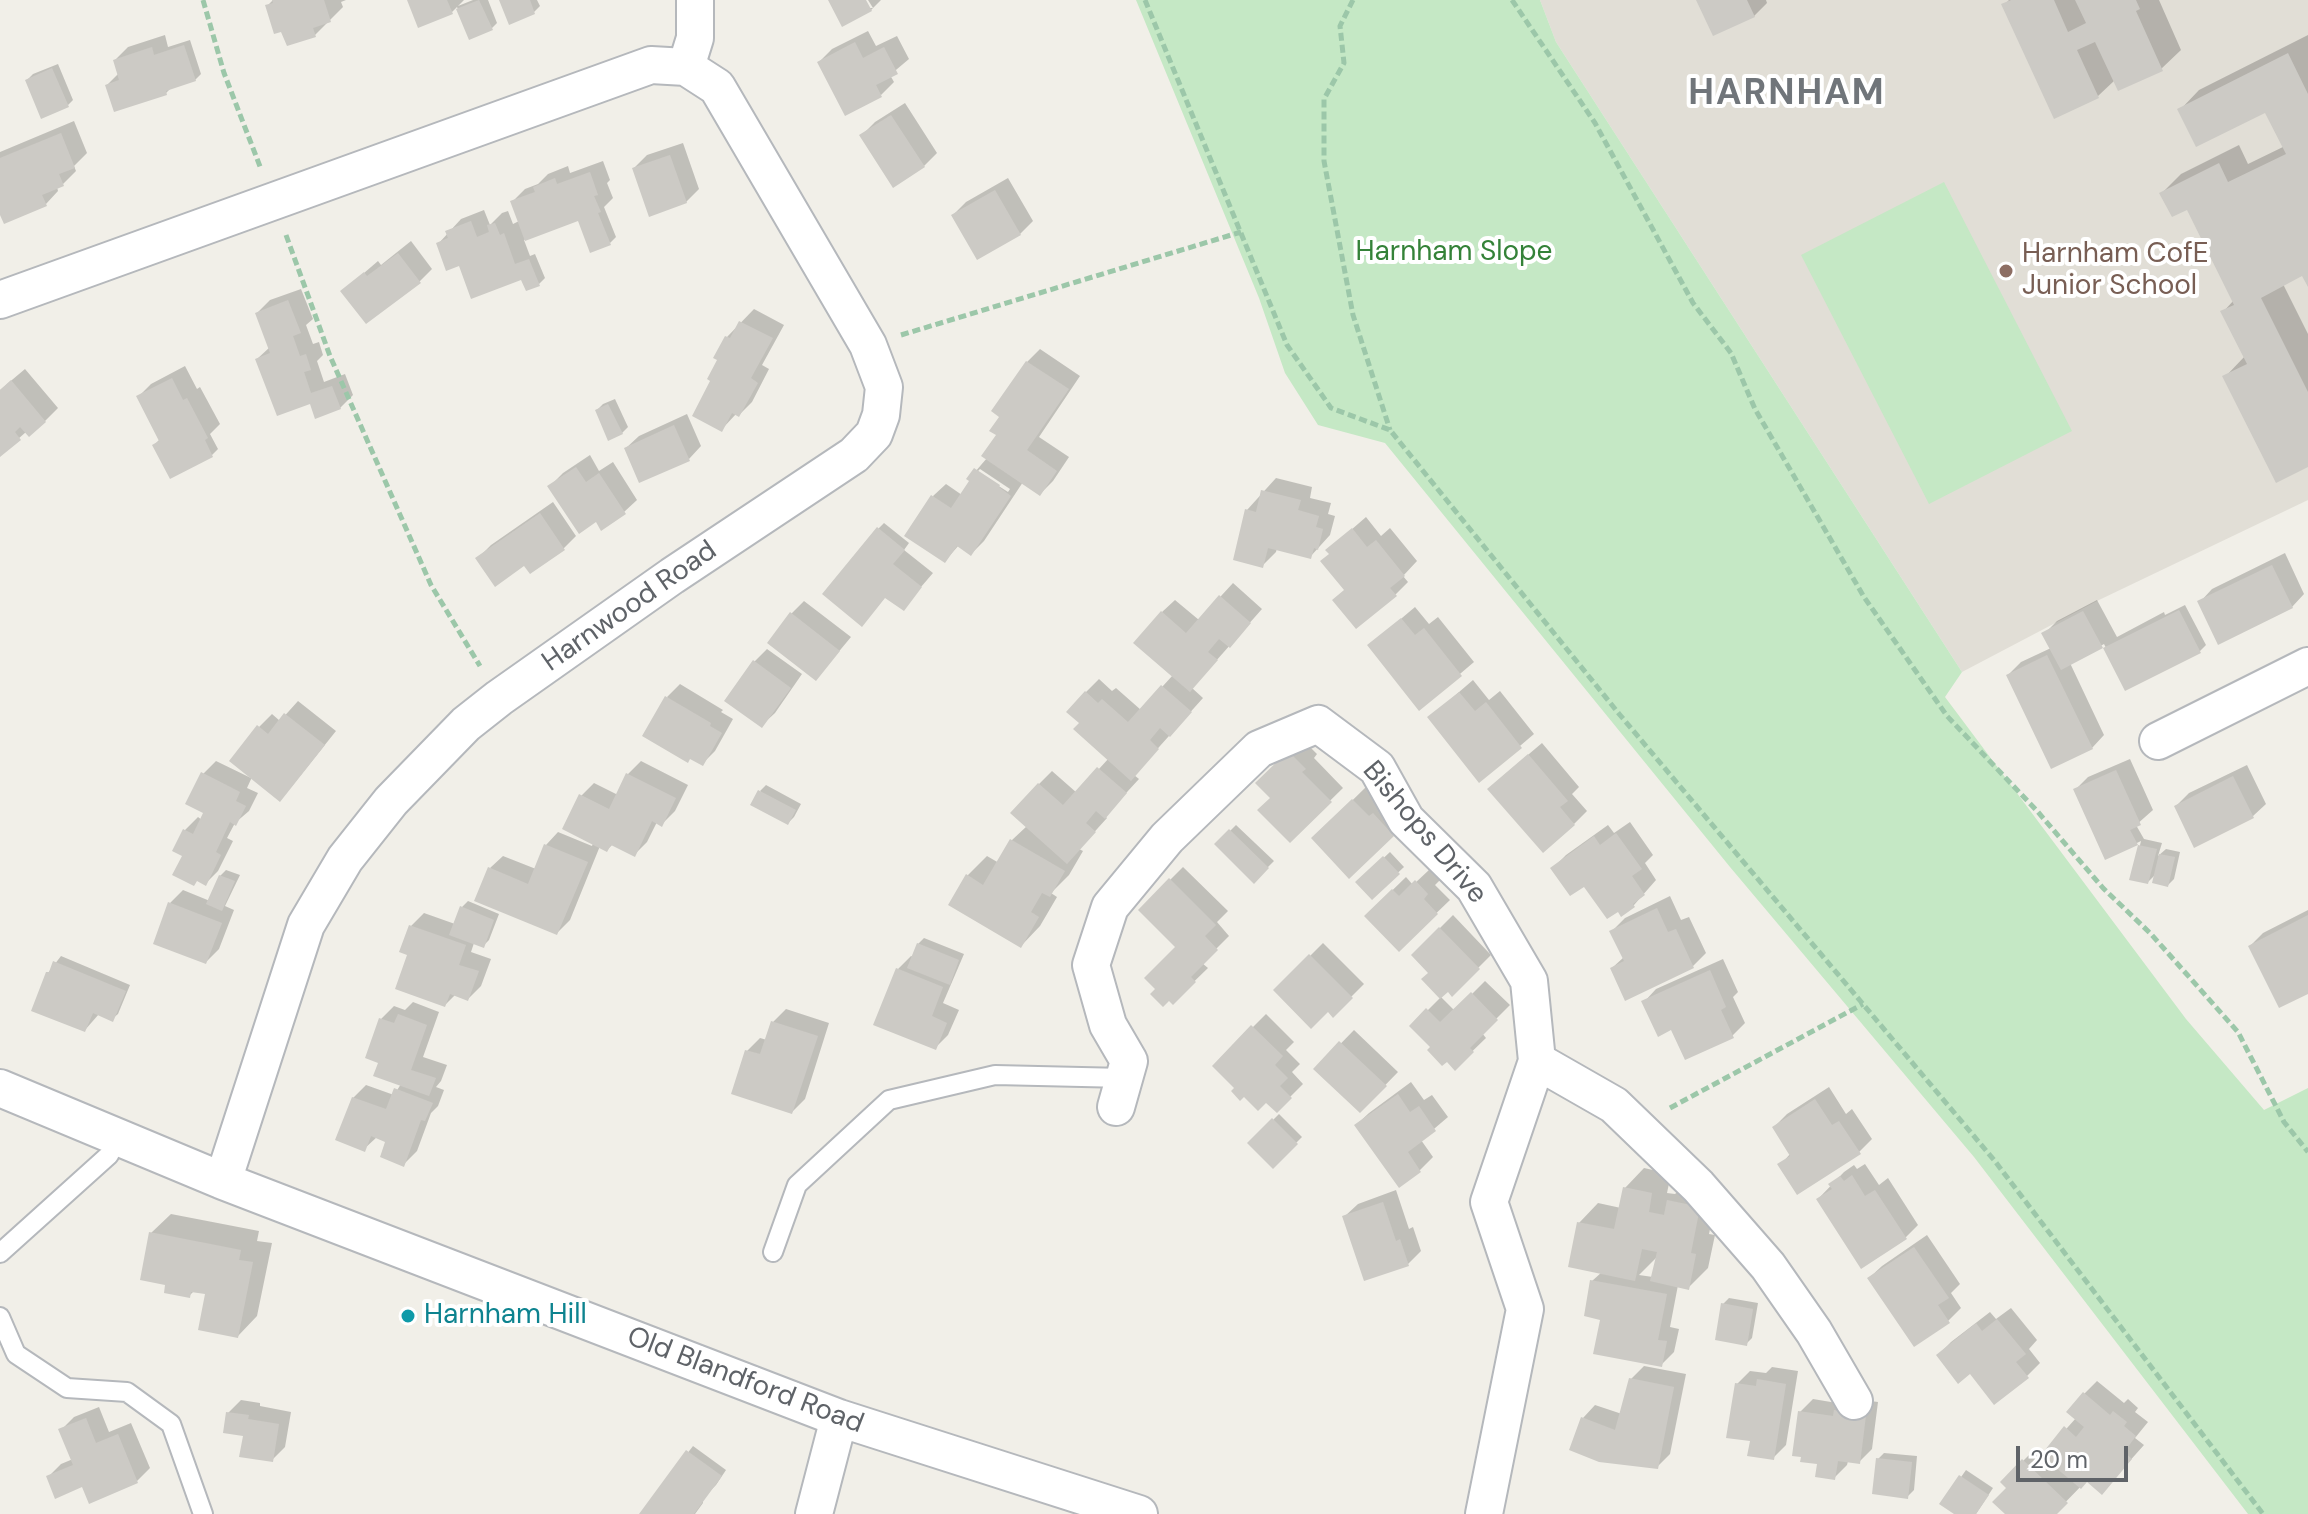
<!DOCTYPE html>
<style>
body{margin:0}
#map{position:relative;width:2308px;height:1514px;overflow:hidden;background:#f1efe8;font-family:"DM Sans",sans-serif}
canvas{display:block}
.scale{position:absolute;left:2016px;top:1446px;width:112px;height:36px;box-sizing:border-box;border:4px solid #5f6368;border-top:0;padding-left:10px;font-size:24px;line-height:28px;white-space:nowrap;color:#5f6368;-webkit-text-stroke:6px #fff;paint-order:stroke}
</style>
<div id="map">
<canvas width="2308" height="1514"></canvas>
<div class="scale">20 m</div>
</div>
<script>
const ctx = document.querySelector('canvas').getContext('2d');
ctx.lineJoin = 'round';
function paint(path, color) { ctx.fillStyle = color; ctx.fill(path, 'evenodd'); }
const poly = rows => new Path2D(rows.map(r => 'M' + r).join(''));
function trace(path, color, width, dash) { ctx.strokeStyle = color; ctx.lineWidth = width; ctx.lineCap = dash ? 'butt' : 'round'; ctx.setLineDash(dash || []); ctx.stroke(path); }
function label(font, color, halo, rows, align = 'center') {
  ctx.font = font + ' "DM Sans",sans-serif'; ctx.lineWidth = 8; ctx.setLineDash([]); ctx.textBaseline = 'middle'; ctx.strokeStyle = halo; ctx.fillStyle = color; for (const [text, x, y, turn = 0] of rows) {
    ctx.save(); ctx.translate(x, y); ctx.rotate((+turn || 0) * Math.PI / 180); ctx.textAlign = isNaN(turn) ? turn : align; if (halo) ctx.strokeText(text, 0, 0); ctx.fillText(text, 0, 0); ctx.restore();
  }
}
paint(poly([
 [1540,0,2308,0,2308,500,2099,600,1962,672,1556,42]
]), '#e1ded6');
paint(poly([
 [1136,0,1540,0,1556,42,1962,672,1945,697,2186,1019,2264,1110,2308,1088,2308,1514,2248,1514,1974,1157,1730,867,1385,443,1318,425,1285,373,1259,298],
 [1944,182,2072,431,1929,504,1801,255]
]), '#c5e8c5');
paint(poly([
 [273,0,346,0,341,2,343,7,315,35,267,6],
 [409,0,464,0,458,6,473,0,488,0,497,23,491,29,470,37,457,7,452,12],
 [501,0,537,0,540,6,534,12],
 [830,0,864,0,868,8,873,8,868,0,881,0,871,10],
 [1699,0,1766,0,1767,3,1754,16],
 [2009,0,2159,0,2181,50,2161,69,2115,80,2098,96,2055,117,2004,5],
 [868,31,876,46,897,36,909,59,890,75,894,82,881,95,819,62,832,49],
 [165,35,168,47,190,40,201,74,195,80,171,88,166,93,107,85,119,73,115,60,128,47],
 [2308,35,2308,283,2303,274,2283,284,2308,334,2308,465,2225,377,2245,356,2223,312,2234,300,2188,207,2162,193,2181,174,2239,145,2248,164,2285,146,2266,110,2180,110,2199,90],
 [58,64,73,100,67,106,27,80,33,74],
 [905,103,937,153,924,166,862,135,875,122],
 [74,121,87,153,74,166,76,171,63,184,57,187,58,191,46,204,0,210,0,152],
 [683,143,699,189,686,202,634,168,647,155],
 [603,161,610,180,607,183,613,198,604,207,616,237,610,243,579,218,524,240,530,256,535,254,545,278,539,284,522,276,460,263,438,244,461,219,484,210,490,225,502,213,508,211,513,224,519,221,512,202,525,189,538,184,548,174,568,166,570,173],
 [1008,178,1033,221,1020,234,953,215,966,202],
 [411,241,432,269,419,282,343,291,378,261,381,265],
 [301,289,313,319,306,325,313,344,319,342,323,355,317,361,324,382,345,374,353,395,340,408,311,401,257,359,270,347,257,313,270,300],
 [754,309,784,325,762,365,769,369,752,402,739,415,737,413,722,429,713,380,727,337],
 [1040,349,1080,376,1039,437,1069,457,1053,481,1040,494,1023,482,984,541,971,554,959,545,945,561,933,496,946,484,962,495,971,481,969,479,987,458,998,434,1002,416,1027,362],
 [980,469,1010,489,1008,492,977,472],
 [185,366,197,389,200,387,220,424,210,434,218,449,212,455,154,445,160,439,138,397,151,384],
 [25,369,58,408,45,421,26,432,1,454,0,390],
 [615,399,628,427,622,433,597,410,603,404],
 [687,414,701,446,689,459,626,448,639,436],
 [590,455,599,471,613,462,637,500,624,512,596,520,550,486,563,473],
 [1276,478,1312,487,1310,498,1331,503,1328,514,1335,516,1330,535,1310,557,1277,548,1276,552,1263,565,1247,510],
 [553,502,576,536,563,549,524,564,478,558,491,545],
 [1366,517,1381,536,1390,528,1417,561,1403,576,1408,582,1395,595,1346,589,1328,550],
 [884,523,909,543,904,550,933,573,903,608,886,596,874,611,878,529],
 [2285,553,2304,594,2292,607,2200,602,2212,589],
 [1233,583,1262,609,1192,688,1203,698,1134,775,1139,779,1105,816,1107,818,1079,849,1083,851,1069,875,1051,893,1057,897,1040,926,1021,946,967,876,987,856,999,863,1012,840,1027,826,1039,784,1052,771,1077,793,1109,758,1082,723,1069,711,1086,692,1099,679,1112,691,1116,688,1141,710,1173,675,1162,612,1175,600,1199,620],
 [2097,600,2117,637,2164,612,2165,615,2185,605,2206,645,2200,651,2126,688,2104,644,2070,663,2104,735,2092,748,2008,675,2021,662,2051,648,2044,634,2057,621],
 [804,601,851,637,816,679,791,614],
 [1415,607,1429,624,1438,617,1474,662,1420,708,1370,645],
 [767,649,802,674,775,713,762,725,754,662],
 [1473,680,1489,700,1500,691,1534,734,1480,780,1430,717],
 [680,684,723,710,721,712,733,719,715,751,702,764,667,697],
 [298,701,336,731,292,786,252,777,247,788,258,793,249,811,235,823,227,838,233,841,218,871,205,884,184,855,185,830,198,817,202,820,206,812,203,774,216,761,251,778,259,727,272,714,280,721],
 [1302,739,1317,754,1314,758,1343,788,1290,840,1272,798,1258,783],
 [1542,743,1579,787,1572,794,1587,811,1574,824,1503,776],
 [2130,759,2153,810,2136,825,2144,839,2162,843,2158,856,2166,849,2180,852,2174,879,2168,885,2156,874,2148,882,2132,878,2141,841,2106,858,2075,790,2088,777],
 [641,761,688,785,675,811,662,824,657,822,647,842,634,855,613,844,607,850,600,846,570,920,557,933,490,868,503,856,536,869,546,845,558,832,592,846,593,843,581,796,594,783,618,795,628,774],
 [2247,765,2266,804,2253,816,2195,845,2176,806,2189,793],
 [766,785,801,804,794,817,788,823,760,791],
 [1366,787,1383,805,1405,822,1349,876,1314,838],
 [1630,822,1653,855,1645,863,1656,880,1634,905,1621,914,1584,884,1553,868,1566,855,1608,825,1614,833],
 [1236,825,1274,861,1254,881,1217,844],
 [1390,852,1404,867,1372,897,1358,882],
 [1183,867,1228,911,1217,922,1229,936,1202,963,1208,968,1173,1002,1178,947,1140,910],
 [1430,869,1440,880,1435,885,1450,900,1399,949,1366,916,1406,877,1413,885],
 [226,870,240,875,225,906,234,910,219,949,206,962,170,903,183,890,210,901,220,876],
 [1670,896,1681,920,1689,917,1706,953,1693,966,1612,968,1624,957,1612,931,1625,918],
 [468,901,499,914,489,940,483,946,474,943,471,952,491,959,481,986,468,999,456,994,445,1005,410,954,411,926,424,913,455,924,462,907],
 [2308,910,2308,992,2250,946,2263,933],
 [1453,915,1491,955,1452,994,1413,955],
 [924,938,964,954,943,1003,959,1010,948,1035,935,1048,876,1023,898,969,911,956,914,957,918,944],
 [1323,943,1364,984,1333,1015,1328,1009,1276,990],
 [61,956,130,985,118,1014,112,1019,99,1014,85,1030,48,973],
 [1723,959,1738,992,1733,997,1745,1023,1732,1036,1672,1028,1644,1002,1656,989],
 [1485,981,1510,1005,1482,1033,1486,1038,1455,1068,1412,1026,1441,997,1455,1011],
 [413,1002,439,1012,423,1057,447,1065,441,1081,436,1087,444,1090,438,1106,431,1113,417,1151,404,1164,388,1141,377,1137,364,1149,353,1098,366,1085,394,1095,401,1084,380,1062,381,1019,394,1006,405,1010],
 [786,1009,829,1023,805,1099,792,1112,747,1051,760,1038,767,1040,773,1022],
 [1266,1014,1294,1042,1286,1050,1300,1064,1292,1072,1303,1084,1277,1110,1266,1100,1244,1094,1214,1066],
 [1354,1030,1398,1072,1360,1111,1316,1069],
 [1411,1082,1424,1100,1432,1095,1448,1117,1421,1140,1433,1157,1420,1170,1399,1185,1356,1125,1369,1113],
 [1829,1087,1846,1114,1852,1109,1872,1139,1859,1152,1780,1165,1791,1153,1774,1127,1787,1114],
 [1279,1114,1302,1137,1273,1166,1250,1143],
 [1865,1164,1879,1185,1888,1178,1918,1225,1905,1238,1818,1199,1844,1172,1854,1165,1857,1169],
 [1644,1168,1671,1174,1667,1193,1675,1194,1688,1182,1719,1188,1709,1234,1715,1235,1708,1268,1689,1287,1678,1285,1670,1327,1679,1329,1674,1352,1661,1365,1602,1318,1592,1281,1602,1272,1579,1223,1598,1203,1621,1208,1625,1188],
 [1658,1256,1653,1277,1639,1275],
 [1396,1190,1409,1229,1413,1227,1421,1251,1408,1264,1345,1216,1358,1204],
 [171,1214,259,1231,257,1241,272,1243,257,1316,238,1336,208,1293,195,1290,189,1296,168,1283,151,1233],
 [1927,1235,1960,1284,1951,1293,1961,1308,1948,1321,1869,1278,1882,1266],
 [1729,1298,1758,1303,1752,1338,1746,1344,1723,1304],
 [2011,1308,2037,1340,2029,1349,2040,1363,2027,1376,1970,1372,1938,1355,1951,1342,1990,1312,1996,1319],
 [1644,1366,1686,1374,1670,1454,1657,1467,1583,1418,1595,1405,1622,1414,1631,1379],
 [1772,1367,1798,1371,1786,1445,1773,1458,1752,1440,1737,1384,1750,1371,1766,1373],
 [2097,1381,2124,1403,2128,1399,2138,1408,2135,1412,2148,1422,2135,1438,2144,1445,2102,1492,2087,1480,2054,1514,2008,1514,2008,1488,2002,1482,2036,1448,2043,1455,2076,1418,2084,1394],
 [1848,1398,1878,1402,1872,1449,1859,1462,1848,1461,1847,1465,1834,1478,1819,1462,1800,1412,1813,1399,1843,1404],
 [241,1400,260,1403,260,1406,291,1412,285,1447,272,1460,245,1434,228,1413],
 [99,1407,109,1432,131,1423,150,1468,137,1481,90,1501,84,1484,48,1477,61,1464,73,1459,61,1430,74,1417],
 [693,1446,726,1470,716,1485,703,1498,703,1503,695,1514,641,1514],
 [1884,1453,1917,1456,1914,1490,1908,1496,1878,1459],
 [1966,1470,1993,1488,1976,1514,1957,1514,1942,1504]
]), '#0003');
paint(poly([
 [272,0,324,0,331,22,313,28,316,37,287,46,281,32,274,34,265,5,273,3],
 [407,0,447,0,453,14,418,28],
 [479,0,493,30,469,40,456,9],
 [499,0,530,0,535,14,509,25],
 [828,0,866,0,872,11,842,27],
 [1696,0,1747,0,1755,17,1713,36],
 [2011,0,2054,0,2068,32,2086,23,2075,0,2136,0,2140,9,2136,11,2163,71,2118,91,2095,42,2077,50,2099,98,2054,119,2001,4],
 [855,42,863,58,884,47,898,74,876,85,882,97,845,116,817,62],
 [184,45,196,81,166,91,167,95,114,112,105,85,119,80,113,60,152,47,154,55],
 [2288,53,2308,94,2308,287,2302,276,2261,298,2308,392,2308,467,2276,483,2222,376,2247,364,2220,311,2234,305,2187,210,2172,217,2159,193,2219,163,2228,182,2286,154,2265,113,2196,147,2177,109],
 [52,68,69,107,41,119,25,80],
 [891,115,925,167,893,188,859,135],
 [61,133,75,168,59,174,64,186,42,195,47,206,4,224,0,215,0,158],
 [670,155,687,203,649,217,632,168],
 [590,172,598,195,594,196,601,212,598,213,611,245,590,253,578,221,525,241,510,201,535,192,533,187,555,178,557,184],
 [995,190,1021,235,977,260,951,215],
 [471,221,477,237,489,232,487,225,495,223,500,235,504,233,515,264,529,259,540,286,526,291,521,280,471,299,459,266,446,271,436,243,448,238,445,231],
 [398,253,421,283,366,324,340,291,364,272,367,276],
 [288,300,301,333,293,336,300,356,306,354,311,370,304,372,311,393,332,386,341,409,315,419,310,404,277,416,255,359,270,353,255,313],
 [739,321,773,338,751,378,758,383,739,417,732,413,722,432,692,416,710,381,707,379,717,360,713,358,725,336,730,338],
 [1026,361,1069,389,1027,450,1057,471,1040,496,981,456,996,435,989,431,999,417,991,411],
 [172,378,183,400,187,398,208,438,205,440,213,457,170,479,152,445,159,441,136,396],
 [11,380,46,422,29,437,20,427,15,432,21,440,0,457,0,390],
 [608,404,623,434,608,441,595,410],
 [674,425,690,461,639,483,624,448],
 [576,467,586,482,599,473,626,514,601,531,596,522,579,534,547,486],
 [974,468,1000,485,999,487,1011,496,971,556,957,546,945,563,904,536,931,495,951,508,969,481,966,479],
 [1261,490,1301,500,1298,510,1319,516,1316,527,1323,529,1318,550,1314,548,1311,559,1268,548,1263,568,1233,560,1245,509,1256,512],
 [540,513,565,550,530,574,524,566,495,587,475,558],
 [877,527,905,550,893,564,922,587,904,611,885,598,862,627,822,594],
 [1352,528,1367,547,1376,540,1405,576,1390,588,1397,596,1356,629,1332,600,1344,590,1320,561,1329,554,1325,550],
 [2272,565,2293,608,2218,645,2197,601],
 [1219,595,1251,623,1230,648,1219,639,1208,652,1218,660,1190,692,1133,643,1161,611,1186,633],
 [2179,610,2201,653,2125,691,2103,648],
 [2083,611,2103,648,2061,670,2041,633],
 [790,612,840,651,816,681,767,643],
 [1401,618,1415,635,1424,628,1462,676,1419,711,1367,645],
 [2047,655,2093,749,2051,769,2006,675],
 [753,660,791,688,762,728,724,701],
 [1161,685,1192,712,1170,737,1160,728,1150,740,1159,749,1131,781,1073,729,1079,723,1066,712,1085,691,1098,703,1102,699,1128,722],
 [1459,692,1475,711,1486,702,1522,748,1479,783,1427,717],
 [665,696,711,723,710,726,722,733,703,766,690,759,688,763,642,736],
 [284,713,325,745,280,802,229,761,257,725,268,734],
 [1288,751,1306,769,1302,772,1332,802,1290,843,1257,810,1270,798,1255,783],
 [1528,754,1568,801,1560,807,1575,825,1543,853,1487,789],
 [1097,767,1127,793,1105,819,1096,811,1086,823,1096,832,1067,864,1010,813,1038,783,1063,805],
 [2116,770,2141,825,2130,830,2138,845,2157,849,2148,884,2129,880,2138,845,2105,860,2073,789],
 [201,772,240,792,236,801,246,806,236,826,230,822,216,852,221,855,206,886,197,881,194,886,172,875,182,856,172,851,183,829,193,834,203,813,185,804],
 [626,773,676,798,662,827,652,821,635,857,611,845,607,852,562,829,579,794,609,809],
 [2233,776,2254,818,2194,848,2174,806],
 [758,790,796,810,788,825,750,805],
 [1352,799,1369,816,1373,813,1394,836,1349,879,1311,838],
 [1229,829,1269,868,1254,884,1214,844],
 [1616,833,1642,869,1632,876,1645,895,1633,904,1635,907,1621,917,1618,912,1607,919,1584,887,1570,896,1550,868,1594,836,1600,845],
 [1010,839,1065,871,1050,897,1042,893,1031,912,1039,917,1021,948,948,905,966,874,983,885],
 [544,844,588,862,557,935,474,901,488,867,528,884],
 [2159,854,2175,857,2168,887,2152,883],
 [1383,856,1400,874,1372,900,1355,882],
 [219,875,235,881,222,911,206,904],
 [1169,878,1216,925,1205,936,1218,950,1191,977,1196,982,1173,1005,1169,1001,1163,1007,1150,994,1155,989,1144,978,1175,947,1138,910],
 [1415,880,1428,894,1424,899,1438,914,1399,952,1364,916,1392,889,1399,896],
 [168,902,222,923,206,964,153,944],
 [460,906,494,920,484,948,449,935],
 [1657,908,1668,932,1676,929,1694,968,1625,1001,1610,968,1624,961,1609,931],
 [2308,915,2308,994,2279,1008,2248,946],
 [409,925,466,945,459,965,479,971,468,1001,450,994,445,1007,395,989,407,955,399,952],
 [1439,927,1480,969,1452,997,1448,992,1440,999,1421,979,1428,973,1411,955],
 [917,943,959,960,950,985,907,968],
 [1309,954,1353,998,1333,1018,1328,1012,1311,1029,1273,990],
 [53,961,126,991,113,1022,93,1013,85,1032,31,1011,46,972,49,972],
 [896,968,943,987,932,1016,947,1023,936,1050,873,1025],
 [1710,970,1726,1007,1721,1010,1734,1038,1685,1060,1671,1030,1658,1037,1641,1001],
 [1471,992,1498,1020,1470,1048,1474,1052,1455,1071,1447,1062,1442,1066,1427,1050,1430,1047,1409,1026,1426,1008,1440,1022],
 [398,1014,427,1025,411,1070,436,1078,429,1096,373,1076,378,1063,365,1058,379,1018,394,1023],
 [771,1021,818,1036,792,1114,731,1094,745,1050,760,1054],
 [1251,1025,1283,1056,1275,1065,1288,1078,1280,1086,1292,1098,1277,1113,1266,1103,1258,1111,1244,1097,1240,1101,1231,1091,1234,1088,1212,1066],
 [1339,1041,1387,1086,1360,1113,1313,1069],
 [394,1088,433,1103,425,1121,421,1120,404,1167,380,1157,385,1142,371,1136,365,1152,335,1140,352,1097,386,1109],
 [1398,1094,1410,1112,1419,1106,1436,1131,1408,1152,1421,1172,1399,1188,1354,1125],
 [1815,1099,1832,1125,1839,1121,1861,1154,1797,1195,1777,1164,1790,1156,1772,1127],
 [1272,1118,1298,1144,1273,1169,1247,1143],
 [1852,1175,1865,1196,1875,1190,1907,1239,1861,1269,1816,1199,1832,1189,1828,1184,1840,1176,1844,1181],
 [1623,1187,1652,1193,1649,1212,1664,1215,1667,1200,1700,1207,1691,1253,1696,1254,1689,1290,1650,1281,1657,1252,1642,1249,1635,1281,1568,1267,1577,1222,1614,1229],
 [1383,1202,1396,1241,1400,1239,1409,1266,1364,1281,1342,1216],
 [149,1232,241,1250,239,1260,253,1262,238,1338,198,1330,205,1294,191,1292,190,1298,164,1293,165,1285,140,1280],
 [1914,1247,1949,1298,1938,1305,1950,1323,1914,1347,1867,1278],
 [1590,1280,1667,1294,1658,1340,1667,1341,1662,1367,1593,1354,1600,1320,1584,1316],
 [1721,1303,1753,1309,1747,1346,1715,1340],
 [1997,1319,2026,1354,2016,1362,2029,1378,1994,1405,1970,1374,1958,1384,1936,1355,1976,1323,1982,1331],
 [1629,1378,1674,1387,1658,1469,1599,1462,1569,1450,1581,1417,1615,1430],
 [1757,1379,1786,1384,1774,1460,1747,1456,1750,1441,1726,1438,1735,1383,1756,1386],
 [2083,1392,2110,1415,2113,1411,2127,1422,2124,1426,2136,1436,2124,1452,2132,1459,2102,1495,2087,1482,2081,1489,2041,1455,2064,1426,2076,1437,2084,1427,2066,1412],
 [1834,1410,1866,1415,1860,1464,1838,1461,1835,1480,1815,1477,1817,1464,1800,1462,1801,1457,1792,1456,1798,1411,1833,1416],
 [226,1412,249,1415,248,1419,279,1424,273,1462,239,1457,243,1436,223,1433],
 [86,1418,96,1443,118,1434,138,1483,89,1504,82,1487,55,1499,46,1476,73,1465,58,1429],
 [686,1450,722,1476,694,1514,639,1514],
 [1876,1458,1912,1462,1908,1499,1872,1494],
 [2022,1459,2068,1503,2057,1514,2005,1514,1992,1502,2006,1488,2000,1482],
 [1959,1475,1989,1495,1976,1514,1954,1514,1939,1504]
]), '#cccac5');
const service = poly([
 [773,1252,797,1185,889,1100,995,1075,1125,1078],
 [0,1253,109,1155,119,1137],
 [0,1317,16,1354,67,1388,127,1392,171,1424,203,1514]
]);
const minor = poly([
 [686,67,695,38,695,0],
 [0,300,651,65,686,67,717,87,868,345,884,387,881,415,874,434,854,455,672,576,499,698,466,724,391,801,345,859,306,925,223,1181],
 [2158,741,2308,666],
 [0,1088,223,1181,839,1418,1139,1514],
 [1116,1107,1129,1061,1108,1025,1091,965,1110,907,1167,838,1259,749,1318,724,1377,768,1406,820,1474,887,1529,981,1537,1061,1614,1105,1698,1186,1768,1266,1814,1332,1854,1401],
 [814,1514,839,1418],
 [1484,1514,1525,1309,1489,1202,1537,1061]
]);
trace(service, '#b5b8bc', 22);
trace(minor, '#b5b8bc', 40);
trace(poly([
 [203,0,224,73,261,169],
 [1145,0,1287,345,1331,408,1390,430,1620,715,1994,1160,2263,1514],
 [1353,0,1340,26,1344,63,1324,99,1324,161,1353,315,1390,430],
 [1512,0,1595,123,1693,303,1731,353,1755,409,1864,597,1947,716,2038,812,2103,888,2151,934,2238,1032,2284,1122,2308,1152],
 [286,235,330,356,431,585,480,666],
 [901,335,1241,232],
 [1670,1108,1863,1004]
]), '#9cc7a9', 5, [8, 4]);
trace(service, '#fff', 18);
trace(minor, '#fff', 36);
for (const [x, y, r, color] of [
 [2006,271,8,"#8d6e63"],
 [408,1316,8,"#0f9aa8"]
]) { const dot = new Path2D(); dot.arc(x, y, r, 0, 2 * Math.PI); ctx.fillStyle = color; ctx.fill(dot); trace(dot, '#fff', 3); }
label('28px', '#348238', '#fff', [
 ["Harnham Slope",1454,253]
]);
label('28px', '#785e54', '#fff', [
 ["Harnham CofE",2022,255],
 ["Junior School",2022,287]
], 'left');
label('28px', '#5f6368', '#fff', [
 ["Harnwood Road",630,607,-35],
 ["Bishops Drive",1424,833,50],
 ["Old Blandford Road",745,1381,21]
]);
label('28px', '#0d838f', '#fff', [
 ["Harnham Hill",424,1316]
], 'left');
ctx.letterSpacing = '2px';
label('bold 36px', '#70757a', '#fff', [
 ["HARNHAM",1787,95]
]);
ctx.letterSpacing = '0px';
</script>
